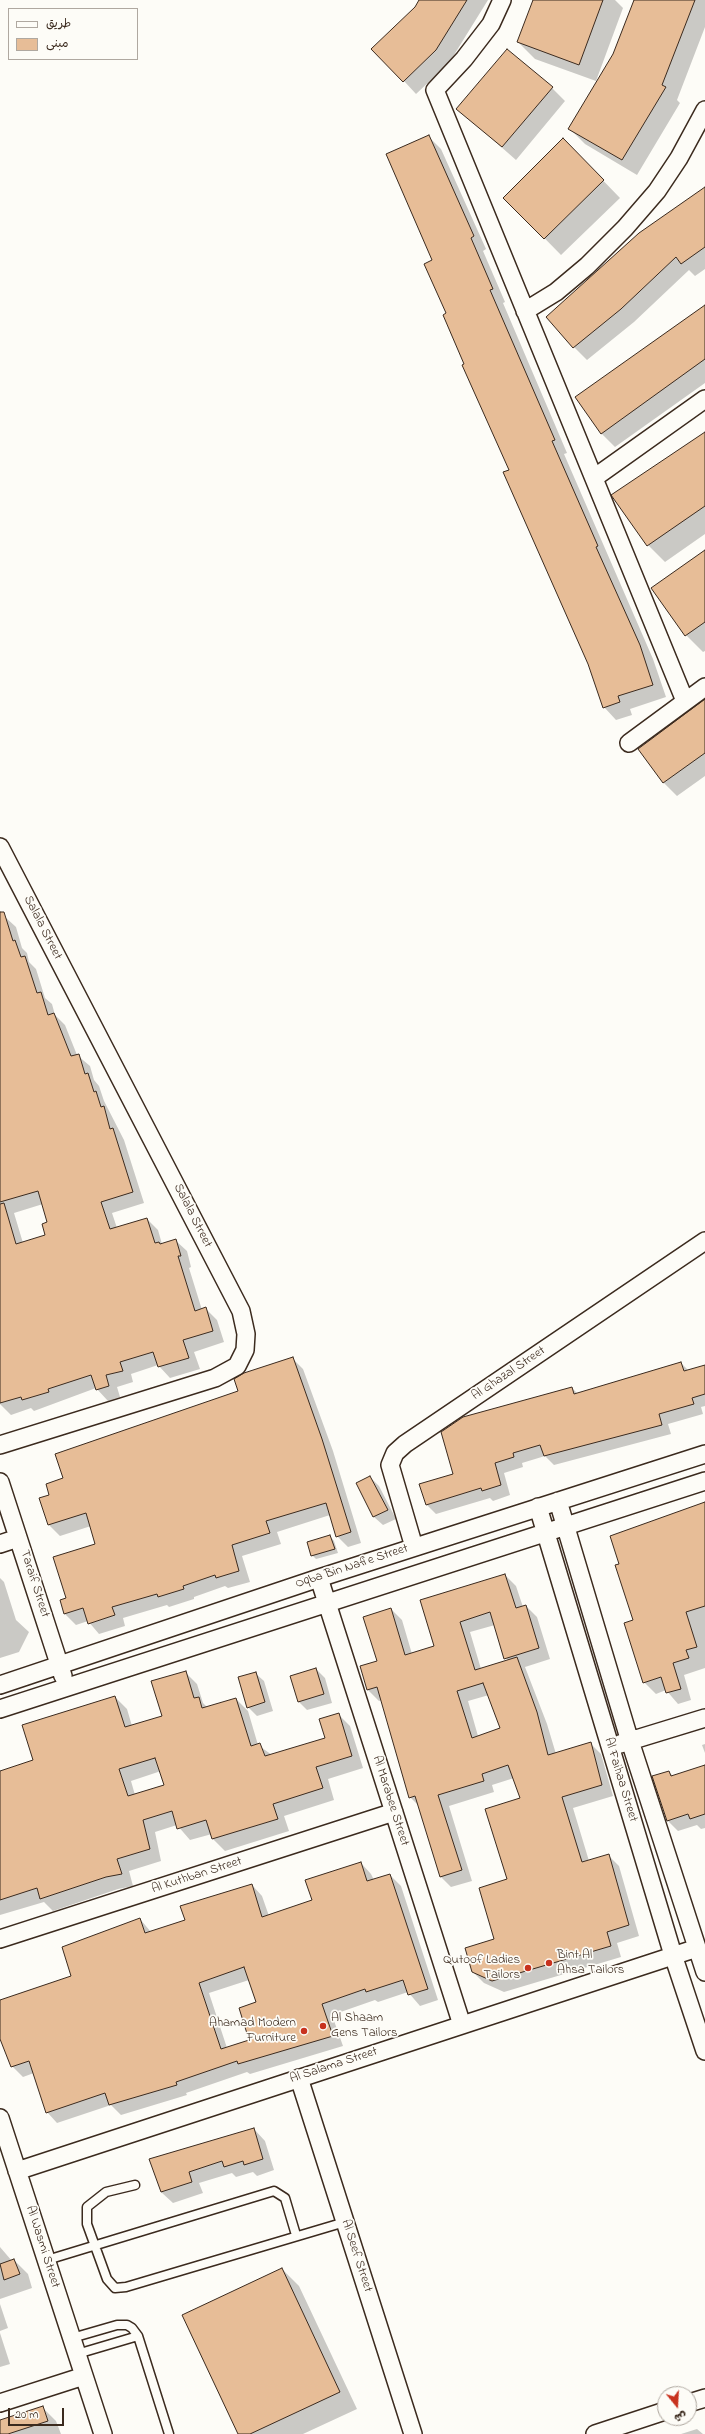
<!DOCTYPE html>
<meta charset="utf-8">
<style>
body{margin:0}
#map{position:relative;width:705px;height:2434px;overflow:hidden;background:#fdfcf7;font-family:"Indie Flower","Playpen Sans Arabic",sans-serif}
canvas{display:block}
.legend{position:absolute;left:8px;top:8px;width:130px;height:52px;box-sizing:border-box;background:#fdfcf7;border:1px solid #afa8a0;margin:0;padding:5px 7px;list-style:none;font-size:12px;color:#3b2a1e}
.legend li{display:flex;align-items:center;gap:8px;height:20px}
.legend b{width:20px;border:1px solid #afa8a0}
.north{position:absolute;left:657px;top:2386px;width:40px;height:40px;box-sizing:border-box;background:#fdfcf7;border:1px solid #afa8a0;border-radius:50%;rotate:162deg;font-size:11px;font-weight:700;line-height:16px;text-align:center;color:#3b2a1e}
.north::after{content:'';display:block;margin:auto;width:14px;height:18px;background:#c8321e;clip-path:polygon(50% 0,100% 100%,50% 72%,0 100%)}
.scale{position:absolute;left:8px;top:2408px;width:56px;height:18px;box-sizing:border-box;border:2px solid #3b2a1e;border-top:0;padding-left:5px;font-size:12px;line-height:14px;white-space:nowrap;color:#3b2a1e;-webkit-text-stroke:3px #fdfcf7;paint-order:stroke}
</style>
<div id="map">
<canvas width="705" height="2434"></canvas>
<ul class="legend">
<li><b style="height:5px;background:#fdfcf7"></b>طريق</li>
<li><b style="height:11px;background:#e7bd97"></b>مبنى</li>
</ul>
<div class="north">ش</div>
<div class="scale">20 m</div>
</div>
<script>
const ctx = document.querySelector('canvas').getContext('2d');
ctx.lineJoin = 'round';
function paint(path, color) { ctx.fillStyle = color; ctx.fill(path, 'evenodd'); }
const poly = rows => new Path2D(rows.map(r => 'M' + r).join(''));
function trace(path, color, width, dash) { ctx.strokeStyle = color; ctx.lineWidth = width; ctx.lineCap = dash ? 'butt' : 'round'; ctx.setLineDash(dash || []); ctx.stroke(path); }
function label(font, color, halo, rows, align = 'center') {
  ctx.font = font + ' "Indie Flower",sans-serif'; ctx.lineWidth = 3.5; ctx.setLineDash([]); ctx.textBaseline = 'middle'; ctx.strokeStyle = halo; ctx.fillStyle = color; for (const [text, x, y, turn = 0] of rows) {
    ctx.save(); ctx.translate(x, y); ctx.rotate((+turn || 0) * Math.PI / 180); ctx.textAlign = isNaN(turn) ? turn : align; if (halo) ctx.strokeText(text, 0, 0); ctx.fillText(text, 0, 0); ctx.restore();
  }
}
paint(poly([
 [420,0,488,0,449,63,416,94,404,81,416,8],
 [534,0,615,0,623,8,596,81,535,59,518,42],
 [636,0,705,0,705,27,677,100,680,103,637,175,585,144,569,128,614,54],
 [552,88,565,101,516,160,458,109],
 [428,136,441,149,486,249,483,251,505,302,503,303,567,453,564,454,653,659,666,697,630,709,632,715,616,720,604,707,589,664,466,365,448,314,434,261],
 [563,139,620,198,561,255,505,198],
 [705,189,705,269,695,276,689,270,634,322,587,360,574,347],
 [705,307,705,383,615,447,602,434,576,397],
 [705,432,705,534,665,562,648,545],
 [705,552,705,651,703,652,686,635],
 [705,699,705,776,677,796,664,783,639,749],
 [4,916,16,927,22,948,27,953,29,962,36,969,45,998,52,1004,55,1015,65,1025,77,1055,90,1066,94,1080,99,1086,104,1101,124,1140,144,1203,112,1213,117,1228,147,1219,158,1230,162,1244,175,1240,187,1251,191,1267,189,1268,202,1310,206,1309,217,1320,224,1342,194,1352,200,1369,170,1378,158,1365,131,1374,133,1382,117,1387,120,1397,108,1401,96,1388,34,1411,31,1408,11,1415,0,1404,0,917],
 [43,1204,49,1223,46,1236,23,1243,14,1213],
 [292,1358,303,1369,333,1451,361,1543,348,1547,337,1536,330,1515,277,1532,281,1544,242,1556,250,1582,228,1588,225,1586,194,1597,194,1599,169,1607,167,1605,123,1618,125,1626,99,1634,88,1621,76,1625,65,1614,67,1599,97,1544,91,1526,60,1536,49,1525,50,1495,65,1479,239,1392],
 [681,1363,689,1371,705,1366,705,1406,701,1407,703,1414,668,1424,671,1434,554,1465,545,1456,522,1463,523,1467,504,1473,510,1495,493,1501,490,1498,436,1514,427,1505,455,1475,572,1388,578,1394],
 [370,1477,379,1486,396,1519,383,1525,374,1517,357,1484],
 [705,1503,705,1668,684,1675,691,1700,678,1704,666,1690,656,1694,644,1682,634,1620,621,1564],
 [330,1536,334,1541,338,1553,316,1559,312,1555],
 [505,1575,516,1586,523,1607,526,1606,537,1617,550,1659,525,1667,547,1724,556,1754,590,1743,601,1754,613,1796,573,1808,589,1861,608,1855,619,1866,639,1936,617,1943,621,1957,504,1992,484,1983,473,1972,496,1939,508,1880,522,1799,514,1778,492,1785,494,1792,449,1806,472,1881,451,1887,440,1876,419,1806,410,1797,382,1700,379,1701,368,1690,361,1666,378,1661,391,1609,402,1620,412,1654,436,1647],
 [495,1625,508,1661,481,1669,470,1632],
 [489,1695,501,1729,478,1736,468,1701],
 [0,1578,4,1582,16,1620,29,1632,19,1652,0,1658],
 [316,1669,325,1678,332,1703,307,1710,299,1702],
 [185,1672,197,1684,203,1703,208,1708,236,1699,248,1711,258,1745,272,1755,326,1739,338,1714,350,1726,363,1768,328,1779,334,1800,284,1816,289,1831,225,1851,213,1839,212,1834,190,1840,177,1825,155,1832,161,1861,129,1871,133,1886,118,1889,53,1911,44,1902,0,1915,0,1771,34,1761,115,1697,127,1709,132,1726,163,1716],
 [161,1771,165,1786,135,1795,131,1781],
 [255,1673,264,1681,273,1711,257,1716,248,1707],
 [705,1744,705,1753,702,1745],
 [705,1766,705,1828,701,1829,697,1825,678,1831,668,1821,669,1772,673,1776],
 [361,1863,371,1874,374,1880,390,1875,401,1886,438,2000,420,2006,408,1992,378,2002,375,2000,332,2015,343,2046,250,2074,247,2072,186,2093,187,2095,121,2115,111,2105,57,2123,47,2112,34,2073,23,2077,12,2066,0,2036,0,2001,73,1977,140,1919,151,1932,186,1921,252,1885,262,1896,269,1916,313,1901],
 [249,1980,257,2003,251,2040,227,2048,209,1993],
 [254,2129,265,2141,274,2170,257,2176,253,2172,236,2177,232,2173,199,2183,203,2193,173,2203,161,2192,150,2159],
 [0,2247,12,2261,14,2260,28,2274,32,2288,0,2299],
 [282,2269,299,2286,357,2409,303,2434,239,2434],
 [0,2304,8,2328,0,2331],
 [0,2333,10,2364,0,2367],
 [43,2408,56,2421,61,2434,0,2434,0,2421],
 [697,2429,703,2434,681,2434]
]), '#0003');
const building = poly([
 [419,0,467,0,436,50,403,82,371,49,415,7,419,0],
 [533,0,603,0,579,65,517,42,533,0],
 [634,0,695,0,662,85,666,87,622,160,568,129,613,54,634,0],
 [507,49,553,87,502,147,456,109,507,49],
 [429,135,474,236,471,238,493,289,490,290,555,440,552,441,598,546,596,547,640,645,653,685,618,696,620,702,603,708,588,664,503,472,509,470,462,365,464,364,443,315,446,313,424,264,432,260,386,154,429,135],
 [563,138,604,180,544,239,503,198,563,138],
 [705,187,705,247,681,264,676,257,621,309,573,348,546,317,639,233,705,187],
 [705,305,705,359,601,434,575,397,705,305],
 [705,432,705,506,647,546,611,495,705,432],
 [705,550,705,622,685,636,651,588,705,550],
 [705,699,705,753,663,783,638,749,705,699],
 [0,912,4,912,13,941,15,940,21,957,25,956,37,993,41,992,48,1015,54,1013,71,1056,79,1054,85,1074,88,1073,94,1092,96,1091,101,1107,104,1106,110,1129,113,1128,133,1192,101,1202,110,1229,147,1218,155,1243,159,1242,160,1244,176,1239,181,1256,178,1256,195,1311,206,1307,213,1331,183,1340,189,1358,158,1367,153,1352,120,1362,123,1371,106,1375,109,1386,96,1390,91,1375,48,1389,49,1392,22,1400,21,1397,0,1403,0,1204,4,1203,16,1244,45,1235,42,1224,47,1222,38,1191,0,1202,0,912],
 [293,1357,322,1439,351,1532,336,1537,326,1503,266,1521,270,1533,232,1545,239,1571,216,1578,215,1575,183,1586,184,1589,158,1597,157,1594,112,1607,115,1615,88,1624,83,1608,64,1614,60,1600,66,1598,53,1557,95,1544,86,1513,48,1525,39,1498,49,1495,46,1484,63,1478,55,1454,238,1391,234,1379,244,1373,293,1357],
 [681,1362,684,1371,705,1365,705,1394,692,1398,694,1404,659,1414,662,1425,544,1456,540,1445,513,1453,514,1457,495,1463,501,1485,482,1491,481,1488,426,1505,419,1484,453,1474,441,1432,463,1417,572,1387,574,1394,681,1362],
 [370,1476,388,1510,373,1517,356,1483,370,1476],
 [705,1502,705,1606,686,1612,697,1647,686,1650,689,1658,673,1663,681,1689,666,1693,661,1677,643,1683,624,1623,633,1620,615,1565,619,1564,610,1536,705,1502],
 [330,1535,335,1549,311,1556,307,1542,330,1535],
 [505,1574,516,1608,526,1605,539,1648,504,1659,490,1612,460,1622,475,1670,517,1657,537,1712,548,1755,591,1742,602,1785,562,1797,582,1862,609,1854,629,1925,607,1932,611,1946,492,1981,472,1972,465,1948,494,1939,479,1888,507,1879,485,1809,520,1798,508,1765,482,1774,484,1781,438,1795,462,1870,440,1877,415,1796,409,1798,377,1687,367,1690,360,1666,377,1661,363,1617,391,1608,405,1655,434,1646,420,1600,505,1574],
 [483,1683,500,1728,472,1738,457,1691,483,1683],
 [316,1668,324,1694,298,1702,290,1676,316,1668],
 [186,1671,194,1698,199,1697,202,1708,236,1698,251,1746,260,1743,265,1756,325,1738,319,1719,339,1713,352,1756,316,1767,323,1788,273,1804,278,1819,212,1839,206,1820,177,1829,172,1811,143,1820,150,1849,117,1859,122,1874,106,1877,40,1899,37,1888,0,1900,0,1771,33,1760,22,1725,115,1696,125,1727,162,1716,151,1681,186,1671],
 [155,1758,164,1785,128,1796,119,1769,155,1758],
 [256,1672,265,1702,247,1708,238,1677,256,1672],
 [705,1765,705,1814,690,1819,688,1814,667,1821,652,1776,669,1771,671,1776,705,1765],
 [361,1862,367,1881,390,1874,428,1989,408,1995,403,1980,366,1992,365,1989,322,2004,333,2036,238,2064,237,2061,176,2082,177,2085,109,2105,105,2093,46,2113,29,2061,11,2067,0,2039,0,2000,71,1976,62,1947,140,1918,145,1933,185,1920,180,1906,252,1884,262,1917,312,1900,305,1880,361,1862],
 [244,1967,256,2002,239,2008,249,2040,221,2049,199,1983,244,1967],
 [254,2128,263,2159,244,2165,243,2161,224,2167,222,2161,189,2172,192,2182,161,2192,149,2159,254,2128],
 [14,2259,20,2274,4,2280,0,2264,14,2259],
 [282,2268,340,2392,250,2434,238,2434,182,2315,282,2268],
 [43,2406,48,2421,8,2434,0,2434,0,2420,43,2406]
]);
paint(building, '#e7bd97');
trace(building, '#3b2a1e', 1);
const lane = poly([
 [135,2185,106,2192,87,2207,87,2224,107,2279,115,2288,126,2287,345,2222],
 [47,2260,274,2191,285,2198,296,2235],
 [72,2338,117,2325,127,2325,132,2328,138,2336,169,2434],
 [77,2354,138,2336]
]);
const street = poly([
 [502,0,491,24,464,59,435,90,685,701],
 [525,311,556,292,587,266,625,228,657,191,679,158,705,110],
 [594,478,705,399],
 [629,743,705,687],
 [0,847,241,1311,246,1334,245,1350,237,1366,215,1378,0,1445],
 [0,1482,63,1676],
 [558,1501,628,1735,705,1972],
 [538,1507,673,1955,705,2051],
 [0,1544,18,1538],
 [414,1547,390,1465,395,1453,405,1444,705,1241],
 [319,1578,462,2025],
 [0,1685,319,1578,705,1454],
 [0,1709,705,1481],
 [620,1744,705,1718],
 [0,1939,394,1812],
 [299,2078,413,2434],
 [0,2118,103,2434],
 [17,2171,697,1948],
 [0,2403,84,2376],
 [689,2403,705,2398],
 [595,2434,665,2411]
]);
trace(lane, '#3b2a1e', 11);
trace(street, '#3b2a1e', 20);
trace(lane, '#fdfcf7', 8);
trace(street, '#fdfcf7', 17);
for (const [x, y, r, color] of [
 [549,1963,4,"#c8321e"],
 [528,1968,4,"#c8321e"],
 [323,2026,4,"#c8321e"],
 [304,2031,4,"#c8321e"]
]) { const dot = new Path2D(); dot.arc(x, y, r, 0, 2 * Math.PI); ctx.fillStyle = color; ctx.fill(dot); trace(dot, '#fdfcf7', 1.5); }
label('13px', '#3b2a1e', '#fdfcf7', [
 ["Salala Street",42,928,63],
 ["Salala Street",192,1216,63],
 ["Al Ghazal Street",509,1374,-34],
 ["Oqba Bin Nafie Street",352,1567,-18],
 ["Taraif Street",34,1584,72],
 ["Al Faihaa Street",620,1780,73],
 ["Al Marabee Street",390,1801,72],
 ["Al Kuthban Street",197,1876,-18],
 ["Al Salama Street",334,2066,-18],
 ["Al Wasmi Street",42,2247,72],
 ["Al Seef Street",356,2256,72]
]);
label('13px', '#3b2a1e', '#fdfcf7', [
 ["Bint Al",557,1956],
 ["Ahsa Tailors",557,1971],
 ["Qutoof Ladies",520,1961,"right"],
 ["Tailors",520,1976,"right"],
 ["Al Shaam",331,2019],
 ["Gens Tailors",331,2034],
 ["Ahamad Modern",296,2024,"right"],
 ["Furniture",296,2039,"right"]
], 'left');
</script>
